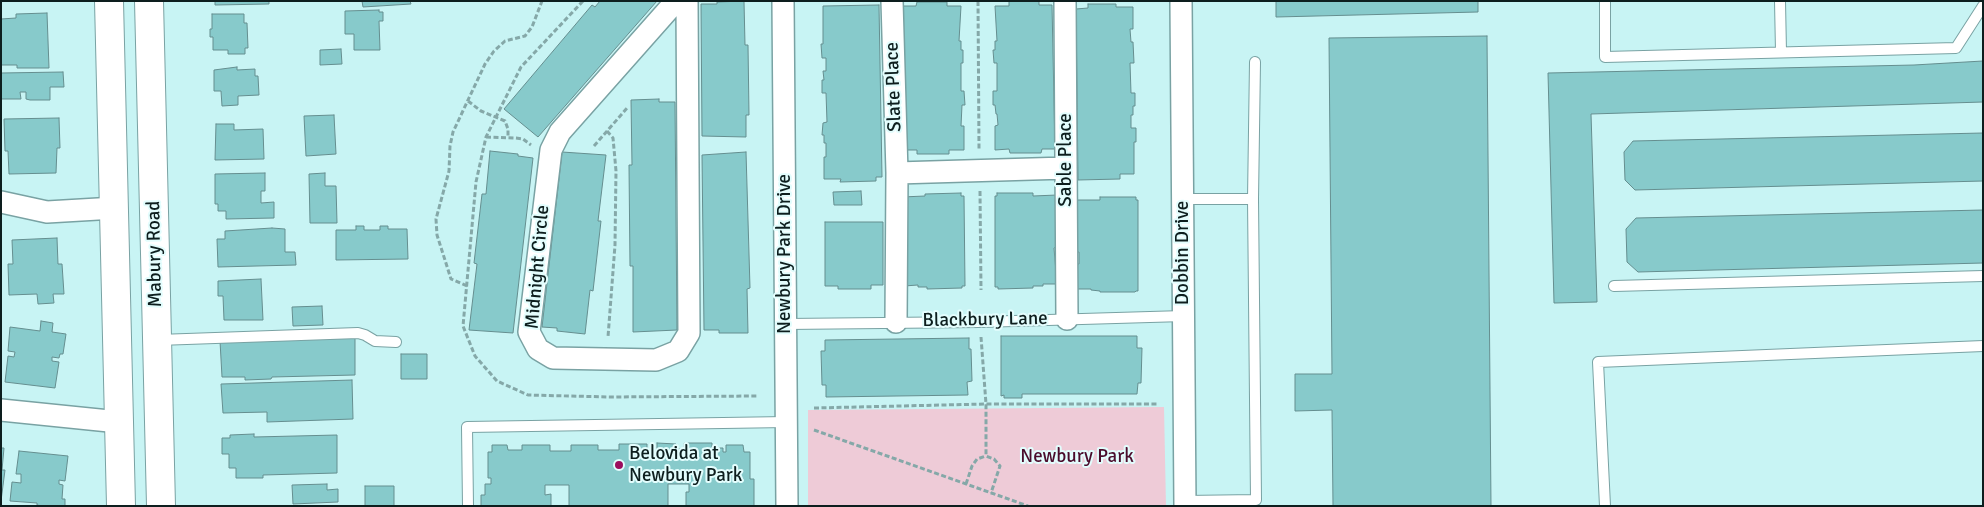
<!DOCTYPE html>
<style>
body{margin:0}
#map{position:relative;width:1984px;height:507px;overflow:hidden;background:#c8f4f4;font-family:Signika,sans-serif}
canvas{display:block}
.frame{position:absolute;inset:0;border:2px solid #0d1e1e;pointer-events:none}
</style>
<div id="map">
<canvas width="1984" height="507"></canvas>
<div class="frame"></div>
</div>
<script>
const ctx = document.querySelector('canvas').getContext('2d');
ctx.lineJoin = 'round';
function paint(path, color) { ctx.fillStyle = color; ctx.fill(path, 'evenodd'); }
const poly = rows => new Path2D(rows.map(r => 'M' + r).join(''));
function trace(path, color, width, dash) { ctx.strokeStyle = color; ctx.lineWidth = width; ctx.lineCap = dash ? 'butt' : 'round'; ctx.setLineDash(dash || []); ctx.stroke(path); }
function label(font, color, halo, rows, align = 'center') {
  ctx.font = font + ' Signika,sans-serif'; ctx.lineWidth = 4; ctx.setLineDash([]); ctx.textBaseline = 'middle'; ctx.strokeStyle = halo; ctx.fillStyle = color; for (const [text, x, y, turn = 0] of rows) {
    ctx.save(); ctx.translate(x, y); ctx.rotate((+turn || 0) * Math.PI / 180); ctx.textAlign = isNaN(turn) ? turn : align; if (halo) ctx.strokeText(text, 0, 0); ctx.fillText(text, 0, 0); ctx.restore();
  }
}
paint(poly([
 [1164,407,1166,506,808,506,808,410]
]), '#eecbd7');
const building = poly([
 [215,1,269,1,269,4,215,5,215,1],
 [362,1,410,1,411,4,363,7,362,1],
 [600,1,657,1,538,137,504,109,592,5,595,7,600,1],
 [744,1,745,45,748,45,749,115,746,115,746,137,702,136,701,4,717,4,717,2,744,1],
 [1009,1,1039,1,1039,5,1052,5,1055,149,1042,149,1041,153,1010,153,1009,149,995,150,995,126,998,125,997,114,996,114,995,105,993,105,993,91,997,91,997,63,994,63,993,50,995,50,995,41,997,41,995,6,1009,6,1009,1],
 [1276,1,1478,1,1478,12,1276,17,1276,1],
 [917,2,947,2,947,6,961,6,959,41,961,41,961,50,963,50,963,63,961,63,961,91,964,91,965,105,962,105,961,126,964,126,964,150,949,150,949,154,917,154,917,150,904,150,903,6,916,6,917,2],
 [1088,4,1116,4,1116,7,1133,7,1133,29,1130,29,1131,42,1133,42,1134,63,1130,63,1131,93,1135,93,1135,106,1133,106,1133,115,1131,115,1131,128,1136,128,1136,142,1134,142,1134,174,1120,174,1120,179,1078,180,1076,9,1088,8,1088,4],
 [879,5,882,177,876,177,876,181,840,182,841,179,824,179,824,157,826,157,826,143,824,143,824,135,822,135,823,123,827,122,826,93,822,93,822,80,824,80,823,71,826,71,826,58,822,58,821,44,823,44,823,6,879,5],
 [379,10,379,12,383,12,383,21,379,21,380,50,354,50,354,34,345,34,345,11,379,10],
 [47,13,49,68,17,68,17,65,1,65,1,19,16,18,16,14,47,13],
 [212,14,244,14,244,23,247,23,248,48,245,48,245,54,228,54,228,50,213,50,213,37,210,37,210,29,212,29,212,14],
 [1487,36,1491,506,1333,506,1332,410,1295,411,1295,374,1332,374,1329,38,1487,36],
 [341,49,342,64,320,65,320,50,341,49],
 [1983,61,1983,102,1591,114,1597,302,1554,303,1548,73,1914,65,1983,61],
 [237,67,237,70,255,69,255,76,258,76,259,95,238,96,238,105,222,106,221,91,214,91,214,70,237,67],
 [63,72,64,87,50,87,50,100,30,100,26,99,26,92,20,92,21,99,1,99,1,73,63,72],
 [659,99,659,102,675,102,677,330,633,332,633,266,630,266,629,165,632,165,631,100,659,99],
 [334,115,336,154,306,156,304,116,334,115],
 [59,118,60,148,57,148,56,173,9,174,8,151,5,151,4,119,59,118],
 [216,124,234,124,234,130,263,129,264,159,215,160,216,124],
 [1983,133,1983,181,1635,190,1625,180,1624,152,1633,141,1983,133],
 [490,151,518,154,518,156,533,158,513,333,469,330,477,264,474,263,482,194,486,194,490,151],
 [562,152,606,155,598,221,601,221,593,291,590,290,585,334,557,331,557,328,542,327,562,152],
 [746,152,750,288,747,289,748,333,719,333,719,330,704,330,702,155,746,152],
 [265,173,265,191,261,191,261,203,274,202,274,218,226,219,226,211,218,211,218,204,215,204,215,174,265,173],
 [325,173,325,186,336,186,337,223,310,223,309,174,325,173],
 [861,191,862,205,834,205,833,192,861,191],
 [961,193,961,196,964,196,965,286,962,286,962,288,927,289,927,287,918,287,918,285,904,286,902,197,925,196,925,194,961,193],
 [997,193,1033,193,1033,196,1057,195,1056,247,1054,248,1057,284,1043,284,1043,286,1033,286,1033,288,998,289,998,287,995,287,995,196,997,196,997,193],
 [1100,197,1136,197,1136,200,1138,200,1138,291,1136,291,1135,292,1100,292,1100,291,1091,290,1091,289,1077,289,1077,264,1079,264,1079,252,1077,252,1076,200,1100,200,1100,197],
 [1983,210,1983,263,1638,272,1627,262,1626,229,1636,218,1983,210],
 [825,222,883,222,883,285,871,285,871,289,838,289,838,286,825,286,825,222],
 [356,226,364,226,364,230,380,230,380,226,388,226,388,229,407,229,408,259,336,260,336,230,356,230,356,226],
 [272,228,285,229,285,252,295,252,296,265,218,267,217,239,225,239,225,231,272,228],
 [57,238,58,264,62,264,64,294,53,294,54,303,38,304,37,294,9,295,8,264,13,264,12,240,57,238],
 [261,279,263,320,224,320,223,296,218,296,218,281,261,279],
 [322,306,323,325,293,326,292,307,322,306],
 [41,321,53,323,52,332,66,334,63,354,60,354,59,358,52,357,52,361,59,362,55,388,5,382,8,356,14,357,15,352,8,351,10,327,40,331,41,321],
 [1001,336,1137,336,1137,348,1142,348,1141,383,1138,383,1137,394,1022,394,1022,398,1004,398,1004,395,1001,396,1001,336],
 [355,337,355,375,272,377,271,379,245,380,245,377,222,377,220,341,355,337],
 [969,338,969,349,971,349,972,381,967,382,968,395,826,397,826,385,822,385,821,351,825,351,825,340,969,338],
 [401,354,427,354,427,379,401,379,401,354],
 [352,380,353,419,267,422,267,412,223,413,221,384,352,380],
 [254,434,254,437,337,435,337,473,263,475,263,478,236,478,236,468,229,468,229,454,222,454,222,438,230,438,230,435,254,434],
 [657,443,676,444,675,449,684,449,684,443,712,443,712,448,723,448,723,452,726,452,726,445,743,445,744,452,750,452,750,479,754,479,754,506,686,506,686,492,689,492,689,484,668,484,668,506,569,506,569,485,545,485,545,495,551,494,551,506,481,506,481,495,485,495,485,484,491,484,491,478,488,478,488,452,492,452,492,445,507,445,508,450,522,450,522,445,550,445,550,451,571,451,571,445,598,445,598,450,619,450,619,444,647,444,647,450,657,451,657,443],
 [1,448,4,448,2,470,5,470,1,501,1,448],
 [19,451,68,456,65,481,59,480,59,484,63,485,62,499,65,499,65,506,41,506,37,505,37,503,10,501,12,482,21,483,21,474,16,474,19,451],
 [327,484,327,490,338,489,338,502,293,504,292,485,327,484],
 [365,486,394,486,394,506,365,506,365,486]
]);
paint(building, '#87cacb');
trace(building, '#658e8f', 1);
const lane = poly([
 [1605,1,1605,57,1956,48,1983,6],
 [1780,1,1781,52],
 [1183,199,1253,199,1256,500,1185,501],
 [1253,199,1255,62],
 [1614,286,1983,276],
 [786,324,980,322,1184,316],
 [158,340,358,333,365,335,375,341,396,342],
 [468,506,467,427,787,422],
 [1605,506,1598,362,1983,346]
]);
const street = poly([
 [676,1,560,132,551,150,529,332,538,349,553,358,656,360,678,351,689,333,687,1],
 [783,1,787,506],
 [892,1,897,173,1066,168],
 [1065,1,1067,319],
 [1181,1,1185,506],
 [1,202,47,212,115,208],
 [896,322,897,173],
 [1,410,119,422]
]);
const secondary = poly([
 [109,1,121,506],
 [149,1,161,506]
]);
trace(lane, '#79a2a3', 12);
trace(street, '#79a2a3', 24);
trace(secondary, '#79a2a3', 30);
trace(poly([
 [583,1,521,67,486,137,476,182,463,326,475,356,497,381,528,395,610,397,757,396],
 [978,1,979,149],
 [468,101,481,111,505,121,508,129,508,138],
 [607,131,613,138,616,171,615,245,608,337],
 [486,137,516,138,523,139,531,145],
 [594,146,628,107],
 [980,191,981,290],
 [467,286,451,279,437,235,436,219,449,171,450,146,453,132,485,64,494,51,505,41,525,36,532,27,542,1],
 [981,337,986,404,986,456,994,459,1000,466,991,493],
 [814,408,986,404,1157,404],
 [814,430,1028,506],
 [966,484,972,466,977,459,986,456]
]), '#85a8a8', 3, [5, 2.5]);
trace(lane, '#fff', 10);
trace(street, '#fff', 21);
trace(secondary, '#fff', 28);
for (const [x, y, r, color] of [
 [619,465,5,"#9b0d5d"]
]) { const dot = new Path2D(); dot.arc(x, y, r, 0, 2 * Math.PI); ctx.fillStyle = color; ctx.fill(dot); trace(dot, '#e3fdfd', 2); }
label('19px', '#0d1e1e', '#e3fdfd', [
 ["Slate Place",894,87,-92],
 ["Sable Place",1066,160,-90],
 ["Dobbin Drive",1183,253,-90],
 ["Mabury Road",155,254,-91],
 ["Newbury Park Drive",785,254,-90],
 ["Midnight Circle",538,267,-85],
 ["Blackbury Lane",985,320,-1]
]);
label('19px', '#0d1e1e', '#e3fdfd', [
 ["Belovida at",629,454],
 ["Newbury Park",629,476]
], 'left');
label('19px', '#4b0c2c', '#e3fdfd', [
 ["Newbury Park",1077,457]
]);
</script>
